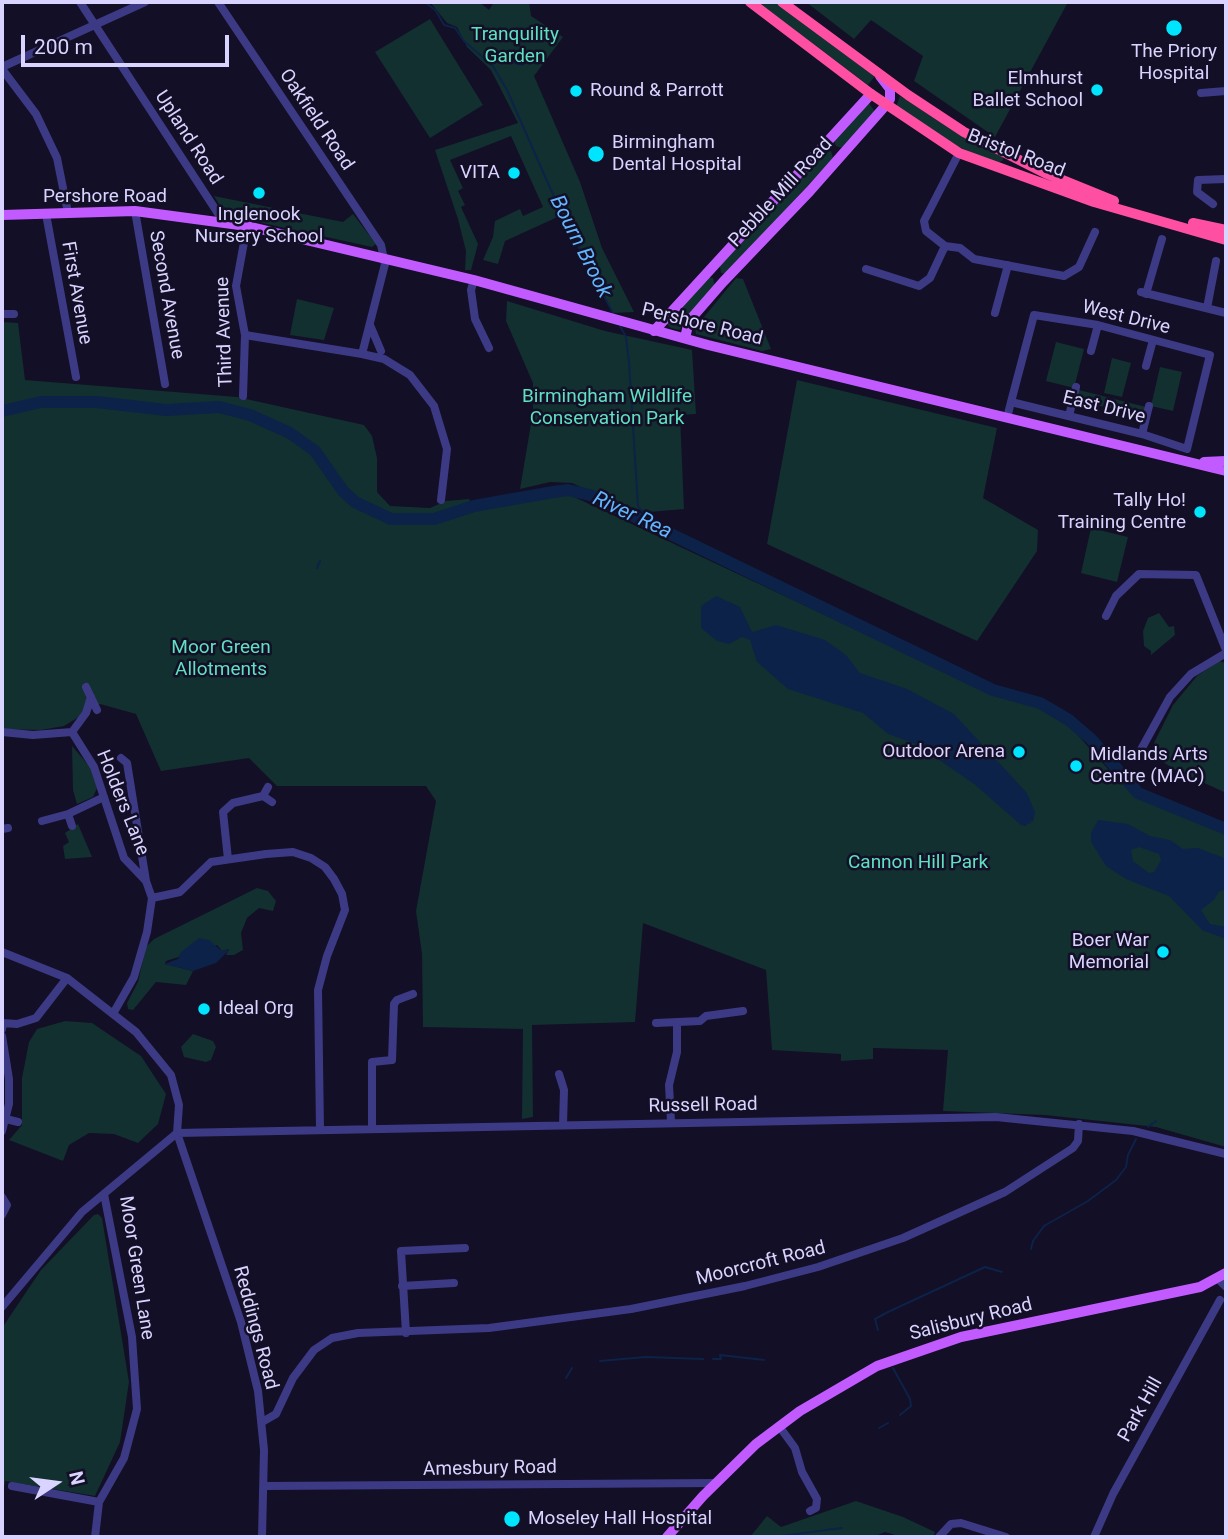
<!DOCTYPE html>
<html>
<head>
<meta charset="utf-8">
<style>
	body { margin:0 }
	#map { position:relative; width:1228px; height:1539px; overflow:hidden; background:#130f26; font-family:Roboto,sans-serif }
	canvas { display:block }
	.frame { position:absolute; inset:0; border:4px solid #d9d4ff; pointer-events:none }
	.north { position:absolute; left:21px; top:1448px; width:70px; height:70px; -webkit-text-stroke:5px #130f26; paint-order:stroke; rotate:77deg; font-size:19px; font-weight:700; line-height:28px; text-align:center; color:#d9d4ff }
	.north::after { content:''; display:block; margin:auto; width:24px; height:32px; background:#d9d4ff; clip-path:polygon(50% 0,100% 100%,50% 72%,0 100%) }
	.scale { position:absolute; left:21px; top:35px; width:208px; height:32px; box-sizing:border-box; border:4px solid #d9d4ff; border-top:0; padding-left:9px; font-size:21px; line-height:24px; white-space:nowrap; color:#d9d4ff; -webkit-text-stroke:5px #130f26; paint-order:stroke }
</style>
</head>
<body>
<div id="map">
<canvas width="1228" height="1539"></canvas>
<div class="frame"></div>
<div class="north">N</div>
<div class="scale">200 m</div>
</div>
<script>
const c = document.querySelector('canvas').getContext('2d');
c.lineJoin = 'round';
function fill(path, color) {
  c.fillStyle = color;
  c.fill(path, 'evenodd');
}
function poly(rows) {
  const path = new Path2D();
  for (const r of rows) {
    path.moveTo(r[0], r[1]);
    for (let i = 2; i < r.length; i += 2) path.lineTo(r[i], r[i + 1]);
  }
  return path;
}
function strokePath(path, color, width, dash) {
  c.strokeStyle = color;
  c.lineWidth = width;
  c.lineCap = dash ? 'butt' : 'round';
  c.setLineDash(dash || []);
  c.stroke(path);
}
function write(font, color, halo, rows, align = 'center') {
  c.font = font + ' Roboto,sans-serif';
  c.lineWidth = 5;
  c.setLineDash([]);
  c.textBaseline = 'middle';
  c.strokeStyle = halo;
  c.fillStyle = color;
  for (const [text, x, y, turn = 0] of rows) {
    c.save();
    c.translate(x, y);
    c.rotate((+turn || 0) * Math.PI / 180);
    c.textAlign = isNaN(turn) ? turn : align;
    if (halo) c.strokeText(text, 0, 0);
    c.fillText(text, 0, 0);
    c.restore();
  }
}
const green = poly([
	[430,2,479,2,489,10,494,2,529,2,531,16,563,37,534,76,580,182,602,248,634,312,613,313,562,215,505,241,498,264,483,260,493,237,495,221,520,209,523,216,543,207,511,136,450,160,463,188,458,191,465,205,461,207,478,244,471,270,465,270,466,251,458,219,435,150,518,123,491,70,467,47,457,27,447,23],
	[758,2,776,2,875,76,868,85],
	[806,2,1068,2,995,137,914,81,923,56,871,20,854,39],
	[430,19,483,105,430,138,375,52],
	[900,96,955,132,1003,157,1003,160,997,164,957,146,896,107],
	[869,103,875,112,842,148,836,146,833,138],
	[824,151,831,151,833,158,726,274,721,273,719,262],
	[214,196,343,222,353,214,376,244,372,247,226,215],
	[707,277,713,278,715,286,679,330,671,328,666,323],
	[736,278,743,279,771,349,762,351,696,334,695,328],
	[297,299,334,308,324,340,290,335],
	[507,301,605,331,692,350,696,414,680,415,684,509,649,512,615,503,572,483,550,482,520,489,533,412,533,383,506,321],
	[2,322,18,323,25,380,237,397,364,425,372,436,377,458,377,492,390,506,430,508,446,501,469,499,476,510,554,493,570,495,993,694,1041,708,1067,723,1117,779,1143,800,1226,833,1226,1147,1156,1127,1045,1115,943,1111,948,1050,873,1048,873,1059,841,1061,841,1054,772,1050,766,970,643,923,635,1022,532,1025,533,1117,522,1119,523,1029,423,1027,422,954,416,911,436,801,426,786,277,786,249,758,161,771,136,714,100,704,64,726,41,730,2,729],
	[1056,342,1084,349,1074,388,1046,381],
	[1112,358,1131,363,1122,397,1104,393],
	[1160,367,1182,372,1173,411,1151,406],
	[797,380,997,428,983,498,1038,530,1037,551,977,641,767,544],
	[1079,390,1146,407,1144,415,1076,401],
	[1091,528,1128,537,1117,582,1081,573],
	[1159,613,1169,627,1174,626,1175,635,1151,655,1151,651,1144,646,1143,631,1148,618],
	[1219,661,1226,663,1226,793,1174,769,1149,753,1173,705,1197,676],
	[72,746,90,767,97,788,93,797,77,804,73,790],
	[78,824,92,857,65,859,63,846,69,842,65,833],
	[257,888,268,891,276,901,273,911,259,908,247,918,241,933,243,950,234,955,226,955,229,949,222,951,217,945,166,961,165,964,193,971,186,985,156,982,133,1010,128,1009,127,1003,138,982,146,947,154,939],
	[65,1021,92,1023,141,1056,166,1094,158,1124,138,1143,114,1134,89,1133,69,1145,63,1161,9,1140,22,1125,22,1078,29,1042,37,1029],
	[193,1034,213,1041,216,1047,211,1060,206,1062,184,1057,181,1047],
	[98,1214,102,1218,129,1382,120,1442,95,1496,5,1481,2,1503,2,1328,41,1270,94,1215],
	[856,1501,903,1517,935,1532,933,1537,902,1537,885,1532,873,1537,750,1537,767,1516,781,1527]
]);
const water = poly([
	[716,596,740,607,752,632,776,625,825,640,846,655,860,673,907,689,954,714,1027,793,1035,812,1033,822,1030,821,1031,824,1028,823,1026,826,1021,825,974,784,916,744,888,734,863,713,788,689,757,662,750,640,742,637,729,644,717,641,701,628,701,606],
	[1098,820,1128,824,1150,836,1170,840,1183,849,1198,848,1224,858,1226,889,1219,892,1214,900,1201,910,1210,924,1226,927,1226,939,1202,930,1169,896,1126,879,1106,866,1091,842,1091,833],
	[1139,847,1159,854,1161,860,1154,872,1149,873,1133,861,1131,850],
	[199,938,209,940,222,951,230,949,216,963,193,971,164,964,178,959,181,952]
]);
const stream = poly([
	[425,2,436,11,444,25,455,28,464,41,493,66,507,90,562,215,614,315],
	[512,62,522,65,531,58],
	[491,64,504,54,509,59],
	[620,326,626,337,629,362,638,506,654,527],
	[317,568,320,561],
	[1148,1127,1156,1121],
	[1031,1249,1033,1241,1044,1226,1088,1201,1116,1180,1126,1167,1128,1155,1136,1139],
	[878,1330,875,1319,888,1312,985,1267,1002,1272],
	[713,1359,721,1359,720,1355,764,1360],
	[600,1361,645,1357,703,1359],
	[893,1368,910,1399,911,1406,900,1415],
	[566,1378,572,1368],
	[879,1428,888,1423],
	[773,1537,842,1528]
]);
const river = poly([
	[2,411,41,402,97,402,166,410,219,407,250,415,290,433,315,451,343,491,355,502,391,519,434,519,474,506,553,492,568,490,590,495,993,690,1040,703,1069,720,1091,739,1138,793,1226,829]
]);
const minor = poly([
	[80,2,223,221],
	[218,2,381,245,385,264,362,354,384,359,410,375,434,406,447,449,441,500],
	[2,67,145,2],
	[2,69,36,114,57,158,68,213],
	[1201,93,1226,91],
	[959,153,924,221,926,231,945,246,960,248,974,259,1064,276,1079,267,1095,232],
	[1213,204,1197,192,1198,180,1226,179],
	[135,211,165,384],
	[46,214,76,377],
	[866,269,919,286,930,278,945,246],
	[474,280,471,290,475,319,489,348],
	[1141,292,1226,313],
	[1146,294,1162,239],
	[1207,308,1216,261],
	[995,313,1008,265],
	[2,314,14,314],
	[370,325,381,351],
	[245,335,362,354],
	[1091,351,1098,325],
	[1146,366,1153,340],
	[243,396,245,335,236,286,247,226],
	[1069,416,1076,387],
	[1007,418,1011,402,1034,315,1098,325,1210,355,1187,449,1142,434,1011,402],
	[1142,434,1149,406],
	[1106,616,1116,596,1139,574,1196,575,1226,650],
	[86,687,97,710],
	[91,697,86,713,72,732,94,767,124,858,146,881,152,898,147,932,134,977,114,1012],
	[2,732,33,735,72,732],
	[1138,755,1170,697,1191,674,1226,653],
	[121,758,127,763,146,881],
	[268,787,263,796,272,802],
	[68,814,72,826],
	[42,821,68,814,104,797],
	[2,829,8,828],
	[228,859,223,812,233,803,263,796],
	[152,898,180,892,211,862,266,854,293,852,311,858,325,867,334,879,342,894,345,910,327,956,318,990,320,1129],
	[2,952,67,978,136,1032,171,1075,179,1105,177,1133,241,1322,258,1391,264,1450,262,1537],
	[656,1023,700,1021,706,1016,743,1011],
	[2,1029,3,1023,17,1024,36,1018,67,978],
	[2,1036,9,1079,9,1104,2,1131],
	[559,1074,564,1090,563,1125],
	[6,1119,18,1122],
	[671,1122,669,1085,677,1052,677,1023],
	[372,1129,372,1062,392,1060,394,1004,397,1000,413,994],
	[177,1133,996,1117,1133,1131,1226,1154],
	[2,1197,7,1205,2,1215],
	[1218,1279,1226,1287],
	[402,1286,454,1283],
	[2,1307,82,1212,177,1133],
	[406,1333,401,1251,465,1248],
	[262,1422,276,1414,293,1378,314,1350,332,1338,358,1333,489,1328,631,1309,745,1286,818,1267,903,1238,1005,1192,1073,1148,1078,1141,1079,1124],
	[779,1426,795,1448,802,1472,817,1499,816,1508,810,1511],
	[12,1486,99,1502],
	[265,1486,716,1483],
	[95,1537,99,1502,124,1458,137,1409,132,1337,104,1194],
	[939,1537,951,1524,961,1523,1006,1537],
	[1094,1537,1113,1494,1220,1300]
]);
const major = poly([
	[2,215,135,211,247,226,474,280,708,345,1226,471],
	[654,331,871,94],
	[685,338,689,321,723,282,810,191,886,105,890,99,890,89,880,76],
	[1204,462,1226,461],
	[667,1537,703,1496,756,1444,800,1411,877,1366,961,1337,1200,1287,1226,1273]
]);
const highway = poly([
	[750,2,871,94,959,153,1094,202,1226,240],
	[782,2,908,95,964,132,1045,173,1114,201],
	[1193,223,1226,230]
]);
const markers = [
	[1174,28,9,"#00e5ff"],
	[1097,90,7,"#00e5ff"],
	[576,91,7,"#00e5ff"],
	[596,154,9,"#00e5ff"],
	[514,173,7,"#00e5ff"],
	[259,193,7,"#00e5ff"],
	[1200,512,7,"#00e5ff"],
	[1019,752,7,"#00e5ff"],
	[1076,766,7,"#00e5ff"],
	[1163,952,7,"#00e5ff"],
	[204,1009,7,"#00e5ff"],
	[512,1519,9,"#00e5ff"]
];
const parkNames = [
	["Tranquility",515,35],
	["Garden",515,57],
	["Birmingham Wildlife",607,397],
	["Conservation Park",607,419],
	["Moor Green",221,648],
	["Allotments",221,670],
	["Cannon Hill Park",918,863]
];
const poiNames = [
	["The Priory",1174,52,"center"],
	["Hospital",1174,74,"center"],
	["Elmhurst",1083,79],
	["Ballet School",1083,101],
	["Round & Parrott",590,91,"left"],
	["Birmingham",612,143,"left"],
	["Dental Hospital",612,165,"left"],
	["VITA",500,173],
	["Inglenook",259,215,"center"],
	["Nursery School",259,237,"center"],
	["Tally Ho!",1186,501],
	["Training Centre",1186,523],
	["Outdoor Arena",1005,752],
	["Midlands Arts",1090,755,"left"],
	["Centre (MAC)",1090,777,"left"],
	["Boer War",1149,941],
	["Memorial",1149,963],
	["Ideal Org",218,1009,"left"],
	["Moseley Hall Hospital",528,1519,"left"]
];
const streetNames = [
	["Oakfield Road",316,120,56],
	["Upland Road",188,138,57],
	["Bristol Road",1016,154,21],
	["Pebble Mill Road",781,193,-47],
	["Pershore Road",105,197],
	["First Avenue",76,293,80],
	["Second Avenue",166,295,80],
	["West Drive",1126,318,14],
	["Pershore Road",702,325,14],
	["Third Avenue",225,332,-92],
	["East Drive",1104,408,14],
	["Holders Lane",122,803,68],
	["Russell Road",703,1106,-1],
	["Moorcroft Road",761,1264,-14],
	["Moor Green Lane",136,1268,81],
	["Salisbury Road",971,1320,-14],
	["Reddings Road",255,1328,75],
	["Park Hill",1141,1410,-61],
	["Amesbury Road",490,1469,-1]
];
const waterNames = [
	["Bourn Brook",580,247,63],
	["River Rea",632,516,25]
];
fill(green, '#12302f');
fill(water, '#0c2248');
strokePath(stream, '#0c2248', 2);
strokePath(river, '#0c2248', 12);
strokePath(minor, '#3d3a85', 8);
strokePath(major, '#c25bff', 10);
strokePath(highway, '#ff4fa3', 10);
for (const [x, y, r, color] of markers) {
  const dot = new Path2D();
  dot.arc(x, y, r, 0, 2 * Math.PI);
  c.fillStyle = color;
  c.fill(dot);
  strokePath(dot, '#130f26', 2.5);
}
write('19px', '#5fe0c0', '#130f26', parkNames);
write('19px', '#d9d4ff', '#130f26', poiNames, 'right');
write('19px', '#d9d4ff', '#130f26', streetNames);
write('italic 21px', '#62b6ff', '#130f26', waterNames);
</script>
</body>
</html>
